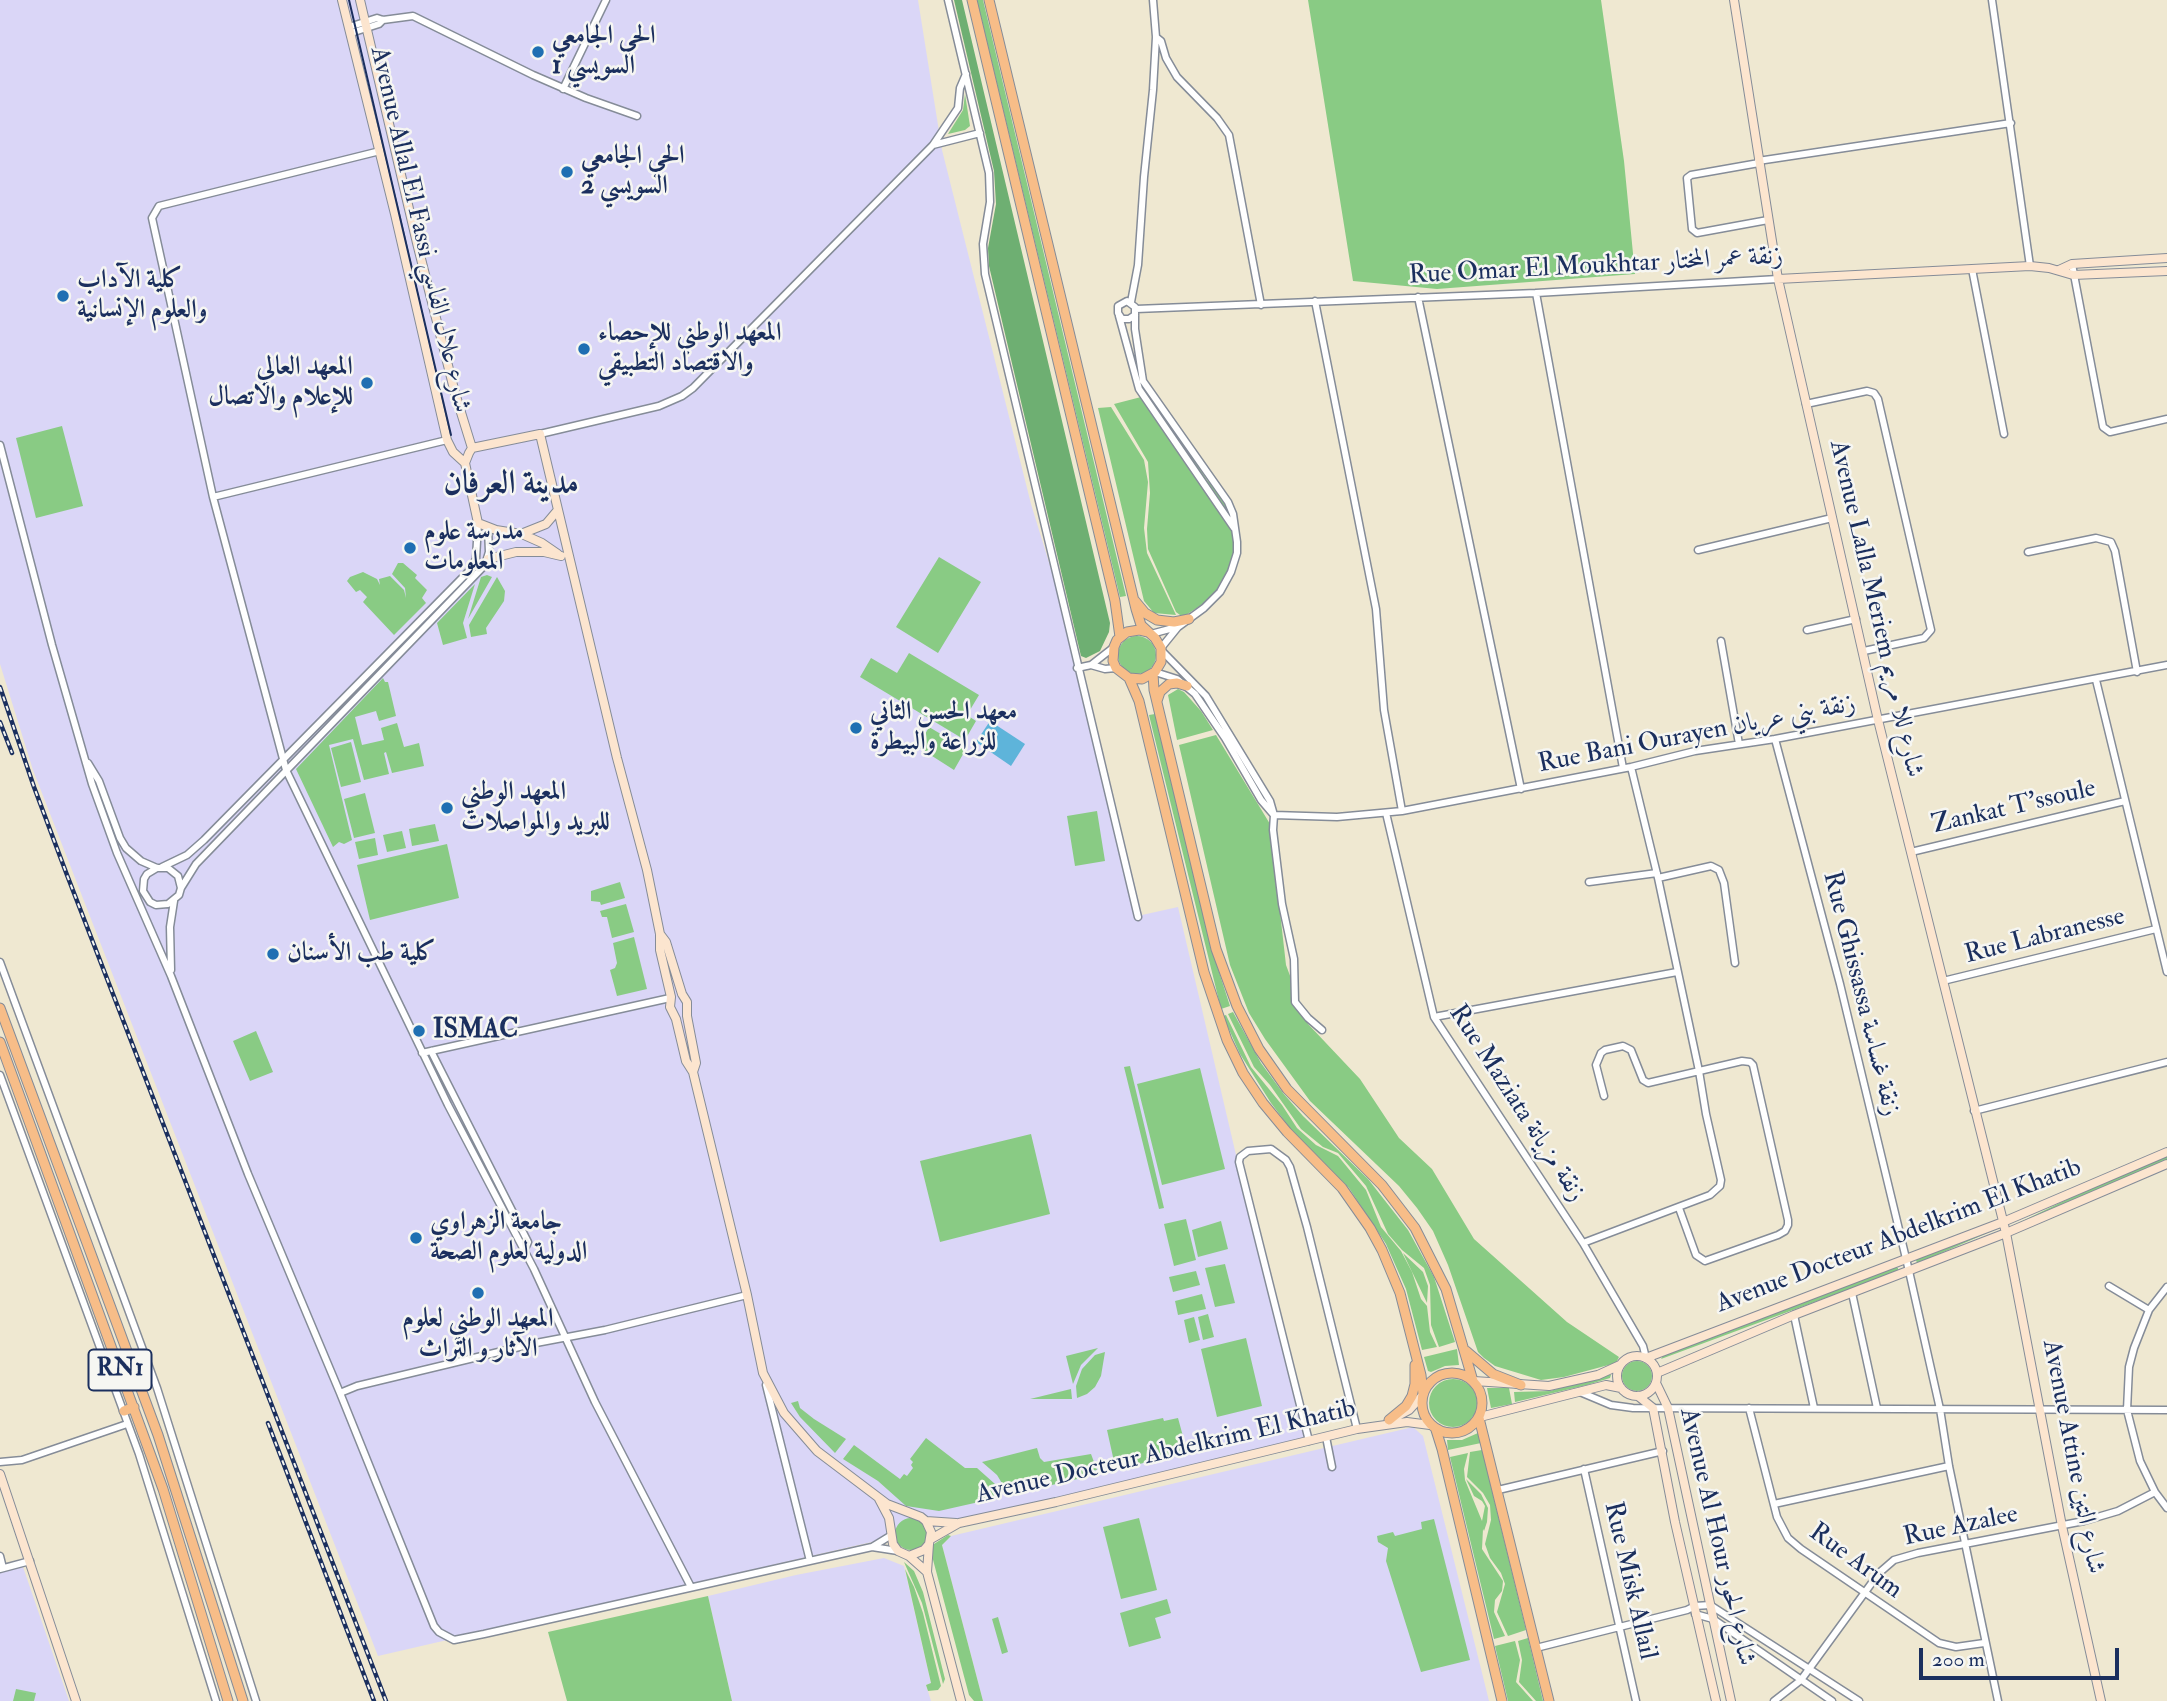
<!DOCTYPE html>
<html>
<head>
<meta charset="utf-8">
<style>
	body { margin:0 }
	#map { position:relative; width:2167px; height:1701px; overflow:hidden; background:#efe8d1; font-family:"IM FELL Double Pica",serif }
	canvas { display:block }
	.scale { position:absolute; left:1919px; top:1648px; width:200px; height:32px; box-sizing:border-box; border:4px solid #1b2f5e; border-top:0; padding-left:9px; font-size:21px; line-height:24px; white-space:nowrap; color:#1b2f5e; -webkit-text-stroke:5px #f6f6f2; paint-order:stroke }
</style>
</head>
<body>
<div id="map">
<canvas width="2167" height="1701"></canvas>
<div class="scale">200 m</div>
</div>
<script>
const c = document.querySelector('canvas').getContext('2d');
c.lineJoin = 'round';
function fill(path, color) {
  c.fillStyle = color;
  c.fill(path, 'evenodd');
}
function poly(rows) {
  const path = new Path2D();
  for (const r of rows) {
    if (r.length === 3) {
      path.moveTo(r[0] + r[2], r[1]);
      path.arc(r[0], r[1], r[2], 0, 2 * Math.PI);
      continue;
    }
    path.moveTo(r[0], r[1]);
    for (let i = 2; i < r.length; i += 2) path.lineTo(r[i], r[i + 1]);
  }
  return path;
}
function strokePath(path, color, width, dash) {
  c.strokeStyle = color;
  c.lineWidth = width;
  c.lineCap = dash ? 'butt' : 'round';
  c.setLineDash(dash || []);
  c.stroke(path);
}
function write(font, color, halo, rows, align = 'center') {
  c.font = font + ' "IM FELL Double Pica",Amiri,serif';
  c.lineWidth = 5;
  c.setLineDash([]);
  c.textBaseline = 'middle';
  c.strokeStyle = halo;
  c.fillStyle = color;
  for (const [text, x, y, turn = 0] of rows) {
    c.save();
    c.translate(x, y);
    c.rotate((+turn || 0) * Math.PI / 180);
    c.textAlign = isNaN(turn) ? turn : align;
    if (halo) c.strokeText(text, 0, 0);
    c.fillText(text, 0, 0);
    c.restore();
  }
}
const built = poly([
	[0,0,918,0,942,150,1031,504,1083,673,1142,915,1178,907,1269,1296,1309,1441,378,1656,33,770,0,664],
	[1413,1427,1423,1436,1489,1701,983,1701,942,1545,951,1536],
	[884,1558,904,1566,931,1683,926,1685,931,1701,732,1701,708,1596,796,1575],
	[23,1567,69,1701,0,1701,0,1573]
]);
const green = poly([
	[977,0,983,0,1126,596,1120,597],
	[1308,0,1601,0,1624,161,1635,274,1437,289,1353,281],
	[965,94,970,126,965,130,948,134,963,110],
	[1145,396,1175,431,1207,480,1221,494,1230,513,1235,531,1234,561,1220,589,1206,602,1186,615,1180,615,1176,612,1148,549,1147,529,1150,493,1148,462,1114,404],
	[1111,407,1144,460,1148,482,1144,528,1147,553,1176,615,1154,613,1144,601,1098,408],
	[62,426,83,506,36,518,16,438],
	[939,557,981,582,938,653,896,627],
	[398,563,403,563,417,575,415,578,427,590,422,598,426,603,394,635,363,602,367,597,360,590,356,592,347,581,350,577,363,572,377,579,380,585,379,579,390,576,404,590,406,598,405,588,392,574],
	[487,575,492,577,468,619,481,577],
	[497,577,505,591,504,601,486,628,487,634,471,637,469,625],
	[475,584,463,623,467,638,443,645,437,623],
	[1137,655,19],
	[909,653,979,695,967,715,976,721,965,740,860,677,871,658,897,673],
	[383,678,385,682,388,682,396,716,379,721,376,711,355,717,362,745,384,740,381,728,397,723,404,747,419,743,424,766,392,773,386,752,384,753,389,774,364,780,353,739,329,745,352,840,344,844,339,842,333,847,296,769],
	[1178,689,1184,692,1201,711,1213,730,1177,740,1168,695],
	[1155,714,1210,944,1230,1006,1221,1009,1149,715],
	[929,727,966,749,954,770,918,747],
	[1216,735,1270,824,1286,965,1308,1024,1360,1079,1399,1138,1432,1169,1474,1239,1567,1322,1619,1357,1616,1363,1564,1377,1541,1380,1495,1366,1484,1358,1478,1352,1448,1265,1433,1231,1417,1208,1399,1186,1310,1101,1265,1039,1249,1013,1230,965,1179,745],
	[351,742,361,782,341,787,331,748],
	[365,793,375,833,354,838,344,799],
	[1097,811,1105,861,1075,866,1067,816],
	[435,824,439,841,412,846,409,829],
	[402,831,406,848,387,852,383,835],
	[375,838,378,855,359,859,355,842],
	[447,844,459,898,370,920,357,865],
	[620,882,625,898,601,905,600,902,591,901,591,891],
	[626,904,634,932,612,938,607,917,602,917,600,911],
	[634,937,647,989,617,996,610,970,615,968,617,963,613,943],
	[1233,1012,1261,1063,1283,1093,1303,1116,1368,1179,1408,1230,1434,1277,1455,1342,1439,1347,1431,1325,1430,1285,1424,1268,1402,1250,1388,1234,1366,1186,1338,1153,1323,1147,1301,1129,1270,1085,1254,1067,1228,1014],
	[1226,1015,1251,1067,1282,1105,1297,1128,1316,1145,1338,1156,1366,1190,1381,1227,1401,1251,1412,1272,1421,1299,1427,1306,1430,1332,1437,1347,1422,1350,1406,1289,1386,1244,1349,1188,1289,1127,1271,1103,1240,1054,1223,1016],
	[256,1031,273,1072,250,1081,233,1041],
	[1130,1066,1164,1208,1159,1209,1124,1067],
	[1200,1068,1225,1169,1162,1185,1137,1084],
	[1031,1134,1050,1214,940,1242,920,1161],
	[2167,1156,2167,1161,2012,1226,2066,1200],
	[1186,1219,1196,1260,1174,1266,1164,1224],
	[1221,1221,1228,1249,1198,1257,1192,1230],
	[1999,1228,1918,1263,1916,1261,1917,1258],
	[1403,1253,1423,1272,1428,1286,1427,1303],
	[1225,1264,1235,1303,1215,1307,1205,1268],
	[1896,1267,1898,1268,1898,1271,1661,1359,1663,1356],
	[1196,1271,1200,1285,1173,1292,1169,1277],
	[1202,1294,1206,1309,1178,1315,1175,1301],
	[1208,1314,1214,1337,1203,1340,1198,1317],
	[1194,1317,1200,1340,1189,1343,1184,1320],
	[1246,1338,1262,1406,1217,1417,1201,1349],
	[1098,1348,1081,1365,1073,1384,1066,1356],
	[1457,1349,1459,1365,1445,1366,1431,1372,1428,1371,1424,1357],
	[1105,1352,1101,1376,1095,1387,1087,1394,1077,1398,1076,1386,1082,1369,1095,1355],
	[1637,1376,15],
	[1608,1374,1611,1375,1610,1378,1587,1385,1515,1402,1514,1392,1550,1391],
	[1453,1403,24],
	[1487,1388,1509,1388,1512,1404,1491,1408],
	[1071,1389,1072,1399,1030,1399],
	[798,1401,800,1408,814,1419,846,1439,835,1453,800,1417,791,1403],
	[1163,1418,1164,1421,1178,1418,1187,1451,1125,1468,1121,1464,1115,1466,1107,1430],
	[1478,1433,1481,1443,1448,1450,1447,1440,1462,1440],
	[926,1438,965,1468,977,1468,995,1484,1001,1497,939,1511,906,1506,878,1481,843,1459,854,1445,900,1479,904,1474,907,1476,913,1468,911,1465,913,1462,910,1459],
	[1037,1448,1040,1458,1044,1462,1091,1454,1097,1470,1091,1471,1086,1477,1009,1495,997,1475,982,1462],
	[1482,1450,1526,1630,1508,1636,1497,1612,1505,1584,1501,1573,1490,1558,1485,1544,1491,1520,1490,1505,1483,1493,1467,1477,1470,1452],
	[1468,1453,1464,1469,1465,1480,1482,1521,1485,1506,1482,1501,1474,1496,1466,1479,1481,1494,1488,1508,1487,1522,1484,1531,1483,1529,1482,1549,1503,1581,1502,1591,1495,1600,1494,1612,1505,1636,1494,1639,1450,1457],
	[1139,1518,1157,1590,1121,1599,1103,1527],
	[911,1534,16],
	[1434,1519,1470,1660,1421,1672,1386,1561,1388,1548,1378,1542,1377,1536,1393,1532,1395,1536,1422,1529,1421,1522],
	[948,1535,951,1536,942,1545,983,1701,974,1701,969,1695,932,1556,931,1549,934,1544],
	[904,1562,914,1571,923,1592,945,1679,943,1684,922,1603],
	[905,1569,914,1587,923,1613,941,1686,938,1690,928,1691,926,1685,931,1683],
	[708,1596,732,1701,567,1701,548,1632],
	[1167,1599,1171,1613,1155,1618,1161,1638,1129,1647,1120,1613],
	[998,1617,1008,1652,1002,1654,992,1619],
	[1528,1638,1543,1701,1536,1701,1519,1682,1522,1660,1518,1641],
	[1515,1641,1520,1660,1516,1682,1533,1701,1508,1701,1495,1646],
	[16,1689,36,1693,34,1701,13,1701]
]);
const forest = poly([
	[954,0,962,0,1110,623,1109,632,1100,651,1086,658,1081,656,989,266,988,248,996,204,994,171]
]);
const water = poly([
	[990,721,1025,744,1011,766,976,742]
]);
const street = poly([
	[948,0,989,173,990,202,983,244,985,274,1138,917],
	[1992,0,2030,266],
	[349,27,377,18,383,20,413,16,533,75,586,98,637,116],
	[351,33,379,24,383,20],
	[1156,37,1161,41,1166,58,1177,77,1217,118,1229,135,1261,305],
	[563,89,606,0],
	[933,145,980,133],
	[380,151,159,206,152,218,165,277,213,497,286,770,448,1105,534,1269,595,1402,691,1587],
	[1758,161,2011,123],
	[1759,163,1691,175,1687,178,1692,229,1697,233,1768,220],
	[2072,264,2103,427,2110,432,2167,419],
	[1972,269,2004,434],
	[1536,293,1623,768],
	[1418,297,1521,789],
	[1315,301,1376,609,1384,710,1402,811],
	[1131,302,1138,265,1144,177,1153,90,1156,37,1153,0],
	[1136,309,1536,293,1778,279],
	[1135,315,1129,319,1122,319,1118,313,1118,306,1127,301,1135,307,1135,329,1143,381,1228,502,1233,514,1237,542,1237,553,1231,572,1220,592,1204,608,1178,627,1161,648],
	[1119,316,1139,389,1234,528],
	[1806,404,1867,391,1874,393,1878,399,1931,630,1924,638,1864,651],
	[540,434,659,406,682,396,693,388,933,145,958,108,960,88,966,74],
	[0,445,52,645,92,784,117,853,171,976,248,1174,340,1393,434,1626,439,1632,454,1640,484,1634,872,1547,890,1536],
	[213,497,447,440],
	[1698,550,1832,518],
	[2028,552,2096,538,2111,542,2115,551,2137,672],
	[1807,630,1856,619],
	[1151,634,1177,627],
	[1721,641,1739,744],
	[1162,651,1206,696,1270,801,1274,815,1273,830,1282,904,1294,959,1295,1002,1308,1018,1322,1030],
	[1091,665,1105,669,1116,668],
	[1077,668,1091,665,1114,647],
	[1155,672,1177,679,1195,694,1225,738,1261,800,1273,814],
	[2096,680,2167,972],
	[1775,739,1840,984,1909,1271,1940,1409,1949,1466,1998,1701],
	[88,763,99,781,120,838,126,848,141,861,157,868,168,868,178,876,181,888,179,895,168,904,156,905,150,902,143,891,144,879,147,874,157,868],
	[1386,813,1434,1017,1583,1243,1643,1346,1646,1358],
	[1274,815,1337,817,1402,811,1631,767,1695,751,1775,739,2167,665],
	[1911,852,2125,801],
	[162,867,187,855,204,840,468,572,476,559,478,523],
	[1658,878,1711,866,1719,870,1724,883,1735,963],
	[1589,882,1657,873],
	[181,888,196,864,485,565,489,552,488,528],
	[0,962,157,1388,256,1701],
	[171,970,170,927,174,901],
	[1943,981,2156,929],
	[1434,1017,1677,972],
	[431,1051,528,1242,524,1251],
	[422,1053,670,998],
	[0,1075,139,1454,216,1701],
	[1604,1096,1596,1065,1601,1053,1605,1050,1623,1046,1631,1050,1643,1080,1648,1083,1742,1061,1750,1062,1753,1065,1788,1220,1788,1225,1785,1231,1778,1235,1705,1261,1696,1255,1679,1208],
	[1974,1111,2167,1062],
	[1583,1243,1710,1195,1720,1186,1721,1180,1706,1114,1699,1071,1658,878,1631,767],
	[2109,1286,2149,1310],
	[2167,1287,2149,1310,2134,1348,2129,1367,2127,1410,2140,1461,2155,1492,2167,1508],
	[1852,1293,1877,1408],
	[1794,1315,1814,1408],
	[766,1385,810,1561],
	[1580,1392,1611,1405,1633,1408,2167,1410],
	[340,1393,357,1386,536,1343,605,1330,747,1295],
	[1749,1408,1777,1517,1788,1538,1801,1549,1939,1643,1956,1647,1984,1643],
	[1326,1437,1332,1467],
	[1309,1441,1239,1162,1240,1157,1248,1151,1271,1149,1286,1160,1290,1167,1307,1227,1357,1429],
	[0,1462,22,1460,127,1424],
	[1584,1469,1636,1701],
	[1498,1490,1663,1451],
	[1774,1504,1949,1466],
	[872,1547,898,1551],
	[0,1556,3,1568],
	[0,1569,30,1561],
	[1695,1614,1713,1619,1832,1701],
	[1536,1648,1687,1610,1695,1606,1710,1605,1859,1701],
	[1774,1701,1801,1680,1879,1573,1894,1560,1918,1553,2084,1521,2118,1511,2155,1492]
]);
const secondary = poly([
	[342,0,395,214,447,440,453,452,465,463],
	[360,0,417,243,455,393,472,448],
	[1734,0,1778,279,1878,720,2006,1233,2062,1526,2101,1701],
	[2059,270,2072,264,2167,258],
	[1778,279,2030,266,2049,268,2073,275,2167,271],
	[557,511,546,524,521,534,496,530,478,523,465,463,469,453,472,448,540,434,617,758,647,870,660,934,660,950,671,997,670,1007,676,1019,686,1061,693,1072,747,1295,763,1373,784,1413,817,1451,887,1504,921,1517,926,1521,931,1532,929,1544,924,1550,909,1556],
	[524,535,542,543,558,554],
	[488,559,516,552,544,552,561,556],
	[660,934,666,942,682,994,687,1002,687,1016,696,1063,693,1072],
	[1637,1376,20],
	[1646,1358,2003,1222,2167,1152],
	[1657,1373,1794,1315,2006,1233,2167,1164],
	[1474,1381,1549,1386,1598,1375,1620,1365],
	[1656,1383,1668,1408,1731,1701],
	[1638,1396,1653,1408,1675,1522,1716,1701],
	[1480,1417,1606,1385,1621,1388],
	[1394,1418,1409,1410,1422,1396],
	[0,1474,76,1701],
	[879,1499,889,1518,893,1544,898,1551,909,1556,927,1572],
	[926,1521,956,1523],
	[931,1539,959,1523,1056,1502,1357,1429,1407,1422,1430,1425],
	[929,1544,927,1572,961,1701]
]);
const primary = poly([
	[972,0,1115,601,1120,637],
	[989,0,1136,609,1141,625,1155,638,1161,648,1161,662,1155,672,1142,679,1129,678,1116,668,1113,661,1114,647,1117,640,1127,632,1139,630,1147,632],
	[1135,601,1145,613,1157,620,1174,622,1189,619],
	[1153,673,1154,690,1216,949,1237,1006,1259,1049,1287,1089,1382,1185,1415,1228,1446,1289,1473,1381],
	[1129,678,1139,701,1204,972,1227,1040,1243,1073,1263,1103,1287,1132,1342,1188,1370,1228,1382,1250,1400,1293,1421,1375,1423,1394],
	[1157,701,1160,692,1169,684,1177,683,1187,686],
	[0,1008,158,1435,243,1701],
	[0,1042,163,1489,228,1701],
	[1466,1351,1493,1374,1521,1385],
	[1452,1403,30],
	[124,1411,134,1407],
	[1479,1418,1549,1701],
	[1389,1420,1406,1406,1412,1396,1415,1384,1415,1365],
	[1436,1430,1442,1449,1502,1701]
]);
const tram = poly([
	[349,0,451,435]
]);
const rail = poly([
	[0,687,34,787,67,875,386,1701],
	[0,722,12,753],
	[268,1423,374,1701]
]);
const markers = [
	[538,52,7,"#1f6fb2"],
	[567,172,7,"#1f6fb2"],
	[63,296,7,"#1f6fb2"],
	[584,349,7,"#1f6fb2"],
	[367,383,7,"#1f6fb2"],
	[410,548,7,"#1f6fb2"],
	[856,728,7,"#1f6fb2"],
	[447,808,7,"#1f6fb2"],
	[273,954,7,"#1f6fb2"],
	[419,1031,7,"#1f6fb2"],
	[416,1238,7,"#1f6fb2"],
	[478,1293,7,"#1f6fb2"]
];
const shields = [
	[120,1370,63]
];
const shieldNames = [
	["RN1",120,1370]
];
const poiNames = [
	["الحي الجامعي",552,37],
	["السويسي 1",552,67],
	["الحي الجامعي",581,157],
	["السويسي 2",581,187],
	["كلية الآداب",77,281],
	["والعلوم الإنسانية",77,311],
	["المعهد الوطني للإحصاء",598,334],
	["والاقتصاد التطبيقي",598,364],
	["المعهد العالي",353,368,"right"],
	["للإعلام والاتصال",353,398,"right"],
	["مدرسة علوم",424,533],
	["المعلومات",424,563],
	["معهد الحسن الثاني",870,713],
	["للزراعة والبيطرة",870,743],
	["المعهد الوطني",461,793],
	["للبريد والمواصلات",461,823],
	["كلية طب الأسنان",287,954],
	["ISMAC",433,1031],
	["جامعة الزهراوي",430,1223],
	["الدولية لعلوم الصحة",430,1253],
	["المعهد الوطني لعلوم",478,1320,"center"],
	["الآثار و التراث",478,1350,"center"]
];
const streetNames = [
	["Avenue Allal El Fassi شارع علال الفاسي",419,230,77],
	["Rue Omar El Moukhtar زنقة عمر المختار",1596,267,-3],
	["Avenue Lalla Meriem شارع للا مريم",1875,609,77],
	["Rue Bani Ourayen زنقة بني عريان",1697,735,-11],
	["Zankat T'ssoule",2014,808,-13],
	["Rue Labranesse",2045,937,-14],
	["Rue Ghissassa زنقة غساسة",1860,994,76],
	["Rue Maziata زنقة مزياتة",1516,1104,57],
	["Avenue Docteur Abdelkrim El Khatib",1899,1237,-21],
	["Avenue Docteur Abdelkrim El Khatib",1166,1453,-13],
	["Avenue Attine شارع التين",2072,1457,79],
	["Rue Azalee",1961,1527,-12],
	["Avenue Al Hour شارع الحور",1716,1537,77],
	["Rue Arum",1855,1562,36],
	["Rue Misk Allail",1629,1581,77]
];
const districtNames = [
	["مدينة العرفان",511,486]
];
fill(built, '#dad6f7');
fill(green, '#89cb84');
fill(forest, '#6eaf72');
fill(water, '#5eb4da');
strokePath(street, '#858c98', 9);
strokePath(secondary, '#858c98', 10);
strokePath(primary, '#858c98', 11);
strokePath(street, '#fff', 6);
strokePath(secondary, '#fce5cf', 8);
strokePath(primary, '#f7bd88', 9);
strokePath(tram, '#1b2f5e', 2);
strokePath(rail, '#1b2f5e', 4.5);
strokePath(rail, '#f6f6f2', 2, [5]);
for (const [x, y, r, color] of markers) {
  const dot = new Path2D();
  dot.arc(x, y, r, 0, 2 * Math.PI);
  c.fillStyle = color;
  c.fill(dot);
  strokePath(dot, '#f6f6f2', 2.5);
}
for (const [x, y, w] of shields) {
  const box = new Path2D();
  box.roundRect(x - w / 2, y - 20.5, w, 41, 5);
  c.fillStyle = '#f6f6f2';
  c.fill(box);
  strokePath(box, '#1b2f5e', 2);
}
write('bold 24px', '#1b2f5e', null, shieldNames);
write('bold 26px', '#1b2f5e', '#f6f6f2', poiNames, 'left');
write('26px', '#1b2f5e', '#f6f6f2', streetNames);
write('bold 33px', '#1b2f5e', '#f6f6f2', districtNames);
</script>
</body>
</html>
